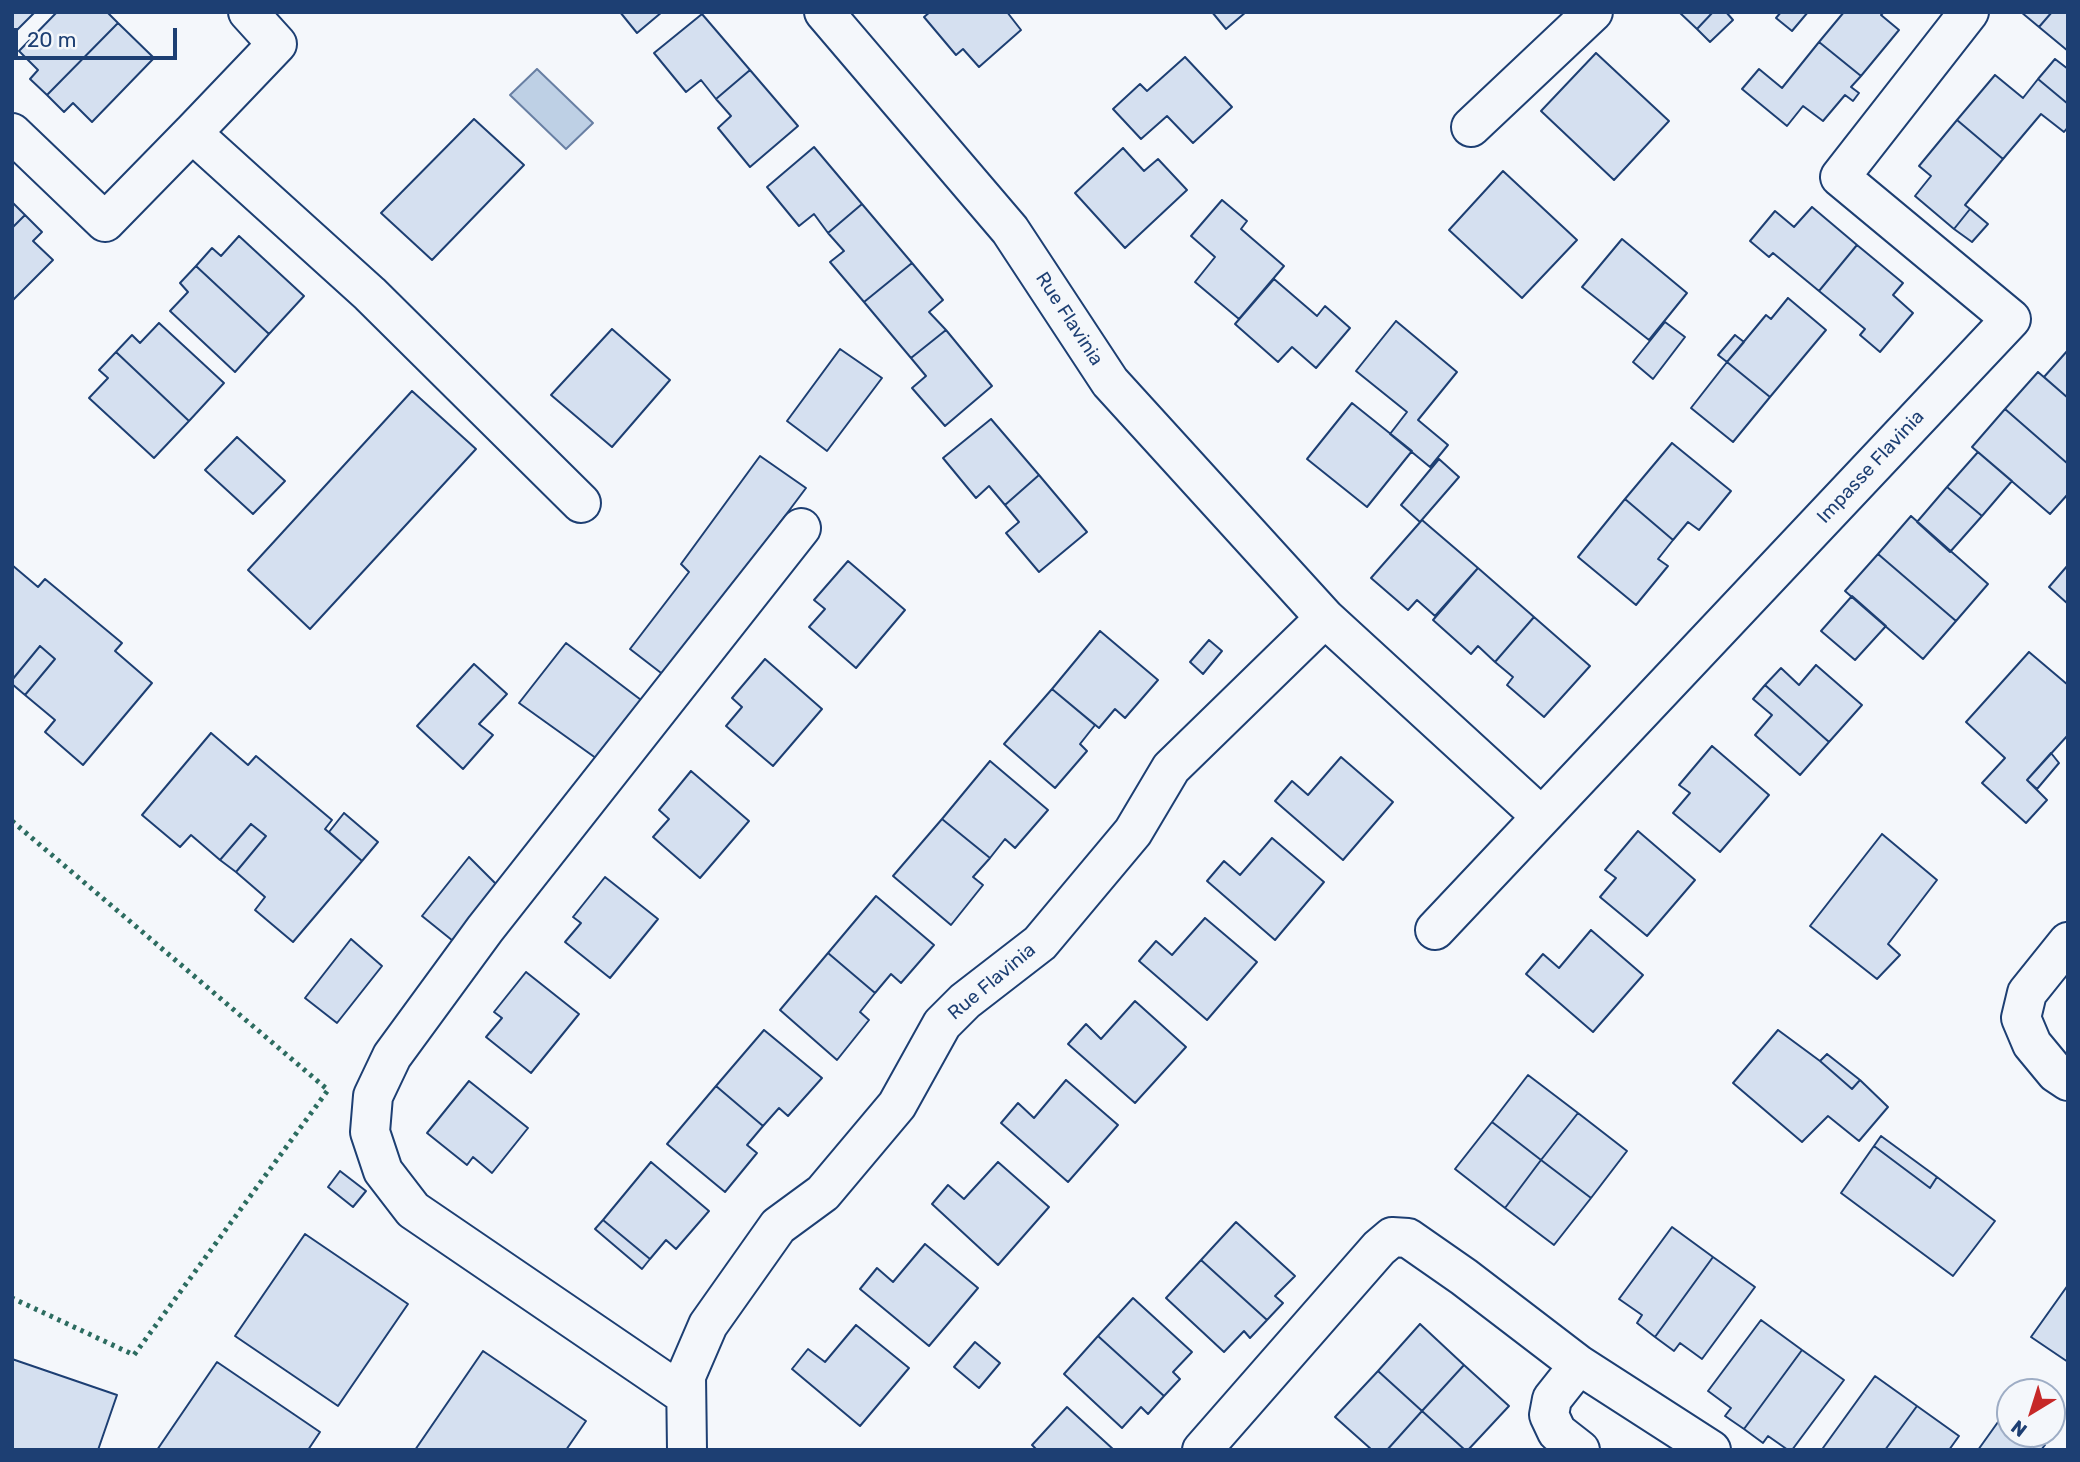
<!DOCTYPE html>
<html>
<head>
<meta charset="utf-8">
<style>
	body { margin:0 }
	#map { position:relative; width:2080px; height:1462px; overflow:hidden; background:#f4f7fb; font-family:Rubik,sans-serif }
	canvas { display:block }
	.frame { position:absolute; inset:0; border:14px solid #1d3f73; pointer-events:none }
	.north { position:absolute; left:1996px; top:1378px; width:70px; height:70px; box-sizing:border-box; background:#f4f7fb; border:2px solid #9eadc5; border-radius:50%; rotate:218deg; font-size:19px; font-weight:700; line-height:28px; text-align:center; color:#1d3f73 }
	.north::after { content:''; display:block; margin:auto; width:24px; height:32px; background:#c62828; clip-path:polygon(50% 0,100% 100%,50% 72%,0 100%) }
	.scale { position:absolute; left:14px; top:28px; width:163px; height:32px; box-sizing:border-box; border:4px solid #1d3f73; border-top:0; padding-left:9px; font-size:21px; line-height:24px; white-space:nowrap; color:#1d3f73; -webkit-text-stroke:5px #f4f7fb; paint-order:stroke }
</style>
</head>
<body>
<div id="map">
<canvas width="2080" height="1462"></canvas>
<div class="frame"></div>
<div class="north">N</div>
<div class="scale">20 m</div>
</div>
<script>
const c = document.querySelector('canvas').getContext('2d');
c.lineJoin = 'round';
function fill(path, color) {
  c.fillStyle = color;
  c.fill(path, 'evenodd');
}
function poly(rows) {
  const path = new Path2D();
  for (const r of rows) {
    path.moveTo(r[0], r[1]);
    for (let i = 2; i < r.length; i += 2) path.lineTo(r[i], r[i + 1]);
  }
  return path;
}
function strokePath(path, color, width, dash) {
  c.strokeStyle = color;
  c.lineWidth = width;
  c.lineCap = dash ? 'butt' : 'round';
  c.setLineDash(dash || []);
  c.stroke(path);
}
function write(font, color, halo, rows, align = 'center') {
  c.font = font + ' Rubik,sans-serif';
  c.lineWidth = 5;
  c.setLineDash([]);
  c.textBaseline = 'middle';
  c.strokeStyle = halo;
  c.fillStyle = color;
  for (const [text, x, y, turn = 0] of rows) {
    c.save();
    c.translate(x, y);
    c.rotate((+turn || 0) * Math.PI / 180);
    c.textAlign = isNaN(turn) ? turn : align;
    if (halo) c.strokeText(text, 0, 0);
    c.fillText(text, 0, 0);
    c.restore();
  }
}
const water = poly([
	[537,69,593,123,566,149,510,95,537,69]
]);
const building = poly([
	[12,12,35,12,12,35,12,12],
	[57,12,107,12,118,23,47,95,30,79,38,70,19,51,57,12],
	[620,12,662,12,637,33,620,12],
	[930,12,1007,12,1021,30,979,67,963,49,956,55,924,17,930,12],
	[1212,12,1246,12,1226,29,1212,12],
	[1679,12,1713,12,1697,29,1679,12],
	[1713,12,1726,12,1733,20,1710,42,1697,29,1713,12],
	[1781,12,1808,12,1792,31,1776,18,1781,12],
	[1844,12,1884,12,1881,15,1899,30,1861,76,1819,42,1844,12],
	[2021,12,2052,12,2039,27,2021,12],
	[2052,12,2068,12,2068,51,2039,27,2052,12],
	[702,14,750,70,716,99,701,80,686,92,654,53,702,14],
	[118,23,154,58,92,122,73,103,64,112,47,95,118,23],
	[1819,42,1861,76,1851,87,1859,93,1853,101,1845,95,1823,121,1803,106,1787,126,1742,89,1759,69,1782,88,1819,42],
	[1596,53,1669,121,1614,180,1541,111,1596,53],
	[1185,57,1232,107,1193,143,1167,116,1141,139,1113,109,1140,84,1147,91,1185,57],
	[2055,59,2068,69,2068,104,2038,79,2055,59],
	[750,70,798,126,750,167,718,128,731,116,716,99,750,70],
	[1995,75,2023,98,2038,79,2068,104,2068,127,2064,132,2041,114,2003,159,1957,120,1995,75],
	[474,119,524,165,432,260,381,213,474,119],
	[1957,120,2003,159,1965,205,1970,209,1954,229,1915,196,1931,176,1919,166,1957,120],
	[814,147,862,204,828,233,814,214,799,226,767,187,814,147],
	[1123,148,1144,171,1158,159,1187,190,1125,248,1075,193,1123,148],
	[1503,171,1577,240,1522,298,1449,230,1503,171],
	[1222,200,1247,221,1241,229,1284,266,1239,319,1195,282,1215,257,1191,236,1222,200],
	[12,202,25,215,12,228,12,202],
	[862,204,912,263,864,302,830,262,844,251,828,233,862,204],
	[1812,207,1857,245,1819,291,1773,253,1769,257,1750,241,1775,211,1794,227,1812,207],
	[1970,209,1988,224,1972,242,1954,229,1970,209],
	[25,215,42,232,33,241,53,260,12,301,12,228,25,215],
	[239,236,304,296,269,334,196,266,212,248,221,256,239,236],
	[1622,239,1687,293,1649,340,1582,287,1622,239],
	[1857,245,1903,283,1893,295,1913,313,1880,352,1860,335,1865,329,1819,291,1857,245],
	[912,263,943,300,929,312,946,330,911,358,864,302,912,263],
	[196,266,269,334,235,372,170,311,188,292,180,283,196,266],
	[1274,279,1317,316,1325,306,1350,328,1316,368,1292,347,1278,362,1235,324,1274,279],
	[1788,298,1826,330,1770,397,1727,362,1766,315,1771,319,1788,298],
	[1396,321,1457,372,1418,420,1448,445,1430,467,1390,434,1407,412,1356,371,1396,321],
	[1665,322,1685,337,1653,379,1633,362,1665,322],
	[159,323,224,383,189,421,116,352,132,335,140,343,159,323],
	[612,329,670,380,612,447,551,395,612,329],
	[946,330,992,386,945,426,912,388,926,376,911,358,946,330],
	[1735,335,1744,342,1727,362,1718,355,1735,335],
	[840,349,882,378,827,451,787,421,840,349],
	[2068,350,2068,398,2044,377,2068,350],
	[116,352,189,421,154,458,89,398,108,378,99,370,116,352],
	[1727,362,1770,397,1733,442,1691,408,1727,362],
	[2038,372,2068,398,2068,464,2005,409,2038,372],
	[412,391,476,449,310,629,248,570,412,391],
	[1352,403,1412,451,1367,507,1307,459,1352,403],
	[2005,409,2068,464,2068,494,2050,514,1972,447,2005,409],
	[991,419,1039,475,1005,505,989,486,976,498,943,458,991,419],
	[237,437,285,481,253,514,205,470,237,437],
	[1672,443,1731,491,1699,530,1688,522,1673,540,1625,499,1672,443],
	[1978,452,2012,481,1982,516,1947,487,1978,452],
	[760,456,806,488,665,676,630,649,689,572,681,564,760,456],
	[1439,459,1459,477,1420,522,1401,505,1439,459],
	[1039,475,1087,532,1039,572,1006,533,1019,522,1005,505,1039,475],
	[1947,487,1982,516,1950,552,1917,522,1947,487],
	[1625,499,1673,540,1658,559,1668,566,1636,605,1578,557,1625,499],
	[1911,516,1988,584,1956,621,1878,554,1911,516],
	[1422,520,1478,568,1435,616,1417,600,1408,610,1371,578,1422,520],
	[1878,554,1956,621,1923,659,1845,591,1878,554],
	[848,561,905,610,856,668,809,627,825,609,814,600,848,561],
	[12,565,38,587,45,579,122,643,115,651,152,683,83,765,45,732,55,720,25,695,55,659,40,646,12,680,12,565],
	[2068,565,2068,604,2049,587,2068,565],
	[1478,568,1534,617,1495,662,1478,646,1471,654,1433,620,1478,568],
	[1852,596,1886,626,1855,660,1821,631,1852,596],
	[1534,617,1590,666,1544,717,1507,685,1513,677,1495,662,1534,617],
	[1100,631,1158,680,1125,718,1115,709,1099,728,1052,689,1100,631],
	[1209,640,1222,651,1203,674,1190,662,1209,640],
	[566,643,645,703,600,761,519,703,566,643],
	[40,646,55,659,25,695,12,684,12,680,40,646],
	[2029,652,2068,685,2068,735,2027,780,2047,800,2026,823,1982,783,2005,758,1966,722,2029,652],
	[765,659,822,709,773,766,726,726,742,707,732,698,765,659],
	[474,664,507,694,479,724,493,735,463,769,417,726,474,664],
	[1816,665,1862,705,1829,742,1765,685,1781,668,1799,685,1816,665],
	[1765,685,1829,742,1800,775,1755,735,1772,715,1753,699,1765,685],
	[1052,689,1095,725,1080,744,1087,751,1055,788,1004,744,1052,689],
	[211,733,248,765,256,756,332,820,325,829,362,861,293,942,255,910,265,897,236,872,266,836,251,824,220,860,191,835,180,847,142,815,211,733],
	[1712,746,1769,795,1720,852,1673,813,1690,793,1679,785,1712,746],
	[2051,753,2059,763,2037,789,2027,780,2051,753],
	[1341,757,1393,802,1343,860,1275,801,1292,781,1308,795,1341,757],
	[990,761,1048,810,1015,848,1005,839,990,858,942,819,990,761],
	[691,771,749,821,700,878,653,837,669,819,659,810,691,771],
	[344,813,378,842,362,861,329,832,344,813],
	[942,819,990,858,973,877,983,885,951,925,893,876,942,819],
	[251,824,266,836,236,872,220,860,251,824],
	[1638,831,1695,880,1647,936,1600,897,1616,878,1605,870,1638,831],
	[1882,834,1937,880,1888,944,1900,955,1877,979,1810,926,1882,834],
	[1272,838,1324,882,1275,940,1207,881,1224,861,1240,875,1272,838],
	[469,857,501,889,458,945,422,916,469,857],
	[605,877,658,919,610,978,565,942,581,923,573,917,605,877],
	[876,896,934,945,901,983,891,974,875,993,828,953,876,896],
	[1205,918,1257,962,1207,1020,1139,961,1156,941,1172,955,1205,918],
	[1591,930,1643,975,1593,1032,1526,974,1543,954,1559,968,1591,930],
	[351,939,382,966,337,1023,305,998,351,939],
	[828,953,875,993,860,1012,869,1020,837,1060,780,1010,828,953],
	[526,972,579,1014,531,1073,486,1037,502,1018,494,1012,526,972],
	[1135,1001,1186,1047,1135,1103,1068,1044,1086,1024,1101,1039,1135,1001],
	[764,1030,822,1078,788,1116,779,1108,763,1126,716,1086,764,1030],
	[1778,1030,1820,1061,1852,1089,1860,1080,1888,1107,1859,1141,1828,1116,1802,1142,1733,1083,1778,1030],
	[1827,1054,1860,1080,1852,1089,1820,1061,1827,1054],
	[1528,1075,1578,1113,1541,1160,1492,1122,1528,1075],
	[1066,1080,1118,1125,1068,1182,1001,1123,1018,1103,1034,1118,1066,1080],
	[469,1081,528,1128,492,1173,473,1157,467,1165,427,1133,469,1081],
	[716,1086,763,1126,747,1145,757,1153,725,1192,667,1144,716,1086],
	[1578,1113,1627,1151,1591,1198,1541,1160,1578,1113],
	[1492,1122,1541,1160,1505,1208,1455,1169,1492,1122],
	[1881,1136,1937,1177,1930,1188,1874,1146,1881,1136],
	[1874,1146,1930,1188,1937,1177,1995,1221,1953,1276,1841,1193,1874,1146],
	[1541,1160,1591,1198,1554,1245,1505,1208,1541,1160],
	[651,1162,709,1211,676,1249,666,1240,650,1259,603,1220,651,1162],
	[998,1162,1049,1207,998,1265,932,1204,948,1185,964,1199,998,1162],
	[340,1171,366,1191,353,1207,328,1187,340,1171],
	[603,1220,650,1259,642,1269,595,1229,603,1220],
	[1236,1222,1295,1276,1275,1296,1283,1303,1267,1320,1201,1260,1236,1222],
	[1672,1227,1713,1257,1655,1337,1637,1323,1642,1315,1619,1299,1672,1227],
	[305,1234,408,1304,338,1406,235,1336,305,1234],
	[925,1244,978,1288,929,1346,860,1289,877,1268,893,1282,925,1244],
	[1713,1257,1755,1287,1702,1359,1680,1343,1674,1351,1655,1337,1713,1257],
	[1201,1260,1267,1320,1250,1338,1244,1331,1224,1352,1166,1298,1201,1260],
	[2068,1285,2068,1362,2031,1337,2068,1285],
	[1133,1298,1192,1352,1173,1372,1180,1379,1164,1396,1098,1336,1133,1298],
	[1761,1320,1802,1350,1744,1429,1725,1416,1731,1408,1708,1391,1761,1320],
	[1420,1324,1464,1365,1422,1411,1378,1371,1420,1324],
	[856,1325,909,1368,860,1426,792,1369,808,1349,825,1362,856,1325],
	[1098,1336,1164,1396,1148,1414,1141,1407,1122,1428,1064,1374,1098,1336],
	[975,1342,1000,1363,979,1388,954,1367,975,1342],
	[1802,1350,1844,1380,1792,1450,1788,1450,1768,1436,1763,1443,1744,1429,1802,1350],
	[483,1351,586,1421,566,1450,415,1450,483,1351],
	[12,1359,117,1395,98,1450,12,1450,12,1359],
	[217,1362,320,1432,308,1450,157,1450,217,1362],
	[1464,1365,1509,1406,1468,1450,1465,1450,1422,1411,1464,1365],
	[1378,1371,1422,1411,1387,1450,1372,1450,1335,1417,1378,1371],
	[1875,1376,1917,1406,1885,1450,1826,1450,1823,1448,1875,1376],
	[1917,1406,1959,1436,1949,1450,1885,1450,1917,1406],
	[1067,1407,1114,1450,1037,1450,1032,1445,1067,1407],
	[1422,1411,1465,1450,1387,1450,1422,1411],
	[2003,1415,2010,1420,2010,1434,2030,1434,2045,1445,2041,1450,1978,1450,2003,1415]
]);
const minor = poly([
	[248,12,277,44,192,133,370,294,581,503],
	[824,12,1010,230,1110,382,1325,618,1541,816],
	[1471,127,1593,12],
	[12,133,105,222,192,133],
	[1435,930,2011,319,1840,177,1969,12],
	[2068,942,2027,993,2021,1018,2032,1044,2056,1073,2068,1081],
	[1579,1365,1552,1399,1549,1415,1557,1432,1580,1450],
	[686,1396,413,1210,383,1171,370,1132,373,1096,392,1056,485,929,801,528],
	[687,1450,686,1376,708,1325,778,1226,823,1193,897,1105,942,1024,965,1001,1040,943,1133,832,1171,768,1325,618],
	[1202,1450,1379,1248,1392,1237,1408,1238,1464,1277,1579,1365,1711,1450]
]);
const hedge = poly([
	[12,821,328,1090,134,1355,12,1298]
]);
const streetNames = [
	["Rue Flavinia",1069,319,57],
	["Impasse Flavinia",1871,467,-47],
	["Rue Flavinia",992,982,-40]
];
fill(water, '#bed0e5');
strokePath(water, '#687fa3', 2);
fill(building, '#d5e0f0');
strokePath(building, '#1d3f73', 2);
strokePath(minor, '#1d3f73', 42);
strokePath(minor, '#f4f7fb', 38);
strokePath(hedge, '#2c6c60', 5, [3.5, 5]);
write('19px', '#1d3f73', '#f4f7fb', streetNames);
</script>
</body>
</html>
